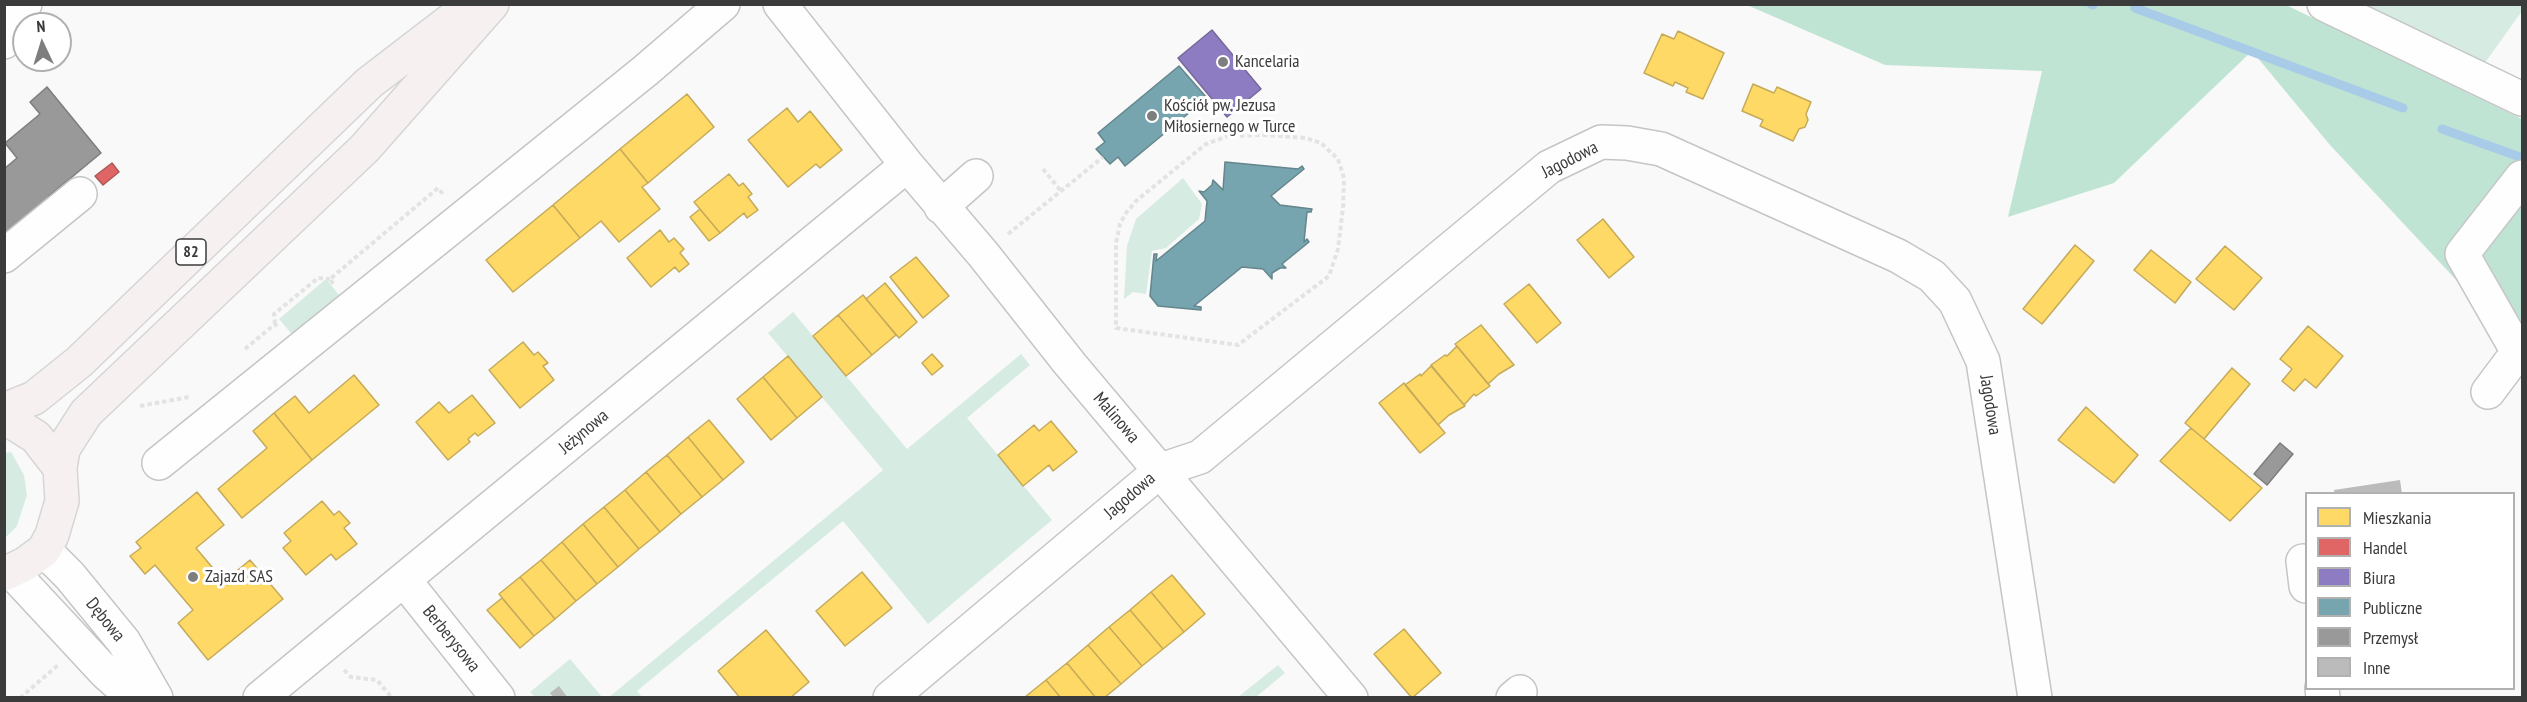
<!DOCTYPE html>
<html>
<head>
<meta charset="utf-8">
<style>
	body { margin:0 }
	#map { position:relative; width:2527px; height:702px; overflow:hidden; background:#f9f9f9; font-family:"PT Sans Narrow",sans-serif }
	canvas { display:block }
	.frame { position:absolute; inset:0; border:6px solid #3b3b3b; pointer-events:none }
	.legend { position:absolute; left:2305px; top:492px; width:210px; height:198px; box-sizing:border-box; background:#fff; border:2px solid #b1b1b1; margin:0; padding:8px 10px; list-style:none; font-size:18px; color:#3b3b3b }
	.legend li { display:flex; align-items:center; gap:12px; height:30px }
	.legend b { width:30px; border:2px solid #b1b1b1 }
	.north { position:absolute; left:12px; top:12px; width:60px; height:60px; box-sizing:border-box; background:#fff; border:2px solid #b1b1b1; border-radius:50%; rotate:356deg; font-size:16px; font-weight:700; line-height:24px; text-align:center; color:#3b3b3b }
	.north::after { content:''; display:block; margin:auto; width:21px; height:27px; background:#7e7e7e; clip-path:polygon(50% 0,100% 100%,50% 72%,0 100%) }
</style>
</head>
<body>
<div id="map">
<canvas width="2527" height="702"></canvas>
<div class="frame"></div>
<ul class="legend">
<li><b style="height:16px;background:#ffd966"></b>Mieszkania</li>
<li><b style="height:16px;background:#e06666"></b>Handel</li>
<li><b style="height:16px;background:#8e7cc3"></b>Biura</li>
<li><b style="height:16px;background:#76a5af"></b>Publiczne</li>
<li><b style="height:16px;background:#999"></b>Przemysł</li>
<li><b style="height:16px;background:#bbb"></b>Inne</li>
</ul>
<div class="north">N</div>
</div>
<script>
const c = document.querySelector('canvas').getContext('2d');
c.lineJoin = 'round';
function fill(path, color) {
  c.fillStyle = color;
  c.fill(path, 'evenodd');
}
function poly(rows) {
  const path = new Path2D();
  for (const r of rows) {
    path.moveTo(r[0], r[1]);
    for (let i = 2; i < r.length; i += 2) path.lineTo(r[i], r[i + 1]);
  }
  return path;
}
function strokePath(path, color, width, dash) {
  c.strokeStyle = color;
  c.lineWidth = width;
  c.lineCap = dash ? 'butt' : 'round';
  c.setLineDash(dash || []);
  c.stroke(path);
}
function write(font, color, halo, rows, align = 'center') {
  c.font = font + ' "PT Sans Narrow",sans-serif';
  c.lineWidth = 6;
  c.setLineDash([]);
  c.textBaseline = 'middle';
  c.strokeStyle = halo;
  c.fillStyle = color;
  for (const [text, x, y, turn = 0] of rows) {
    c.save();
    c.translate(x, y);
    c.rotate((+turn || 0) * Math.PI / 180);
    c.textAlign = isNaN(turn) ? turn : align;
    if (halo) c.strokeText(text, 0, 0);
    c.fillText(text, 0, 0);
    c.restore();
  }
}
const green = poly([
	[2522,4,2522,11,2482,67,2360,5],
	[1183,178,1202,204,1199,219,1166,248,1152,251,1146,294,1133,292,1124,299,1127,246,1136,219],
	[326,279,343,300,296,339,279,319],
	[793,312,907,449,1021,354,1030,365,967,418,1052,520,928,624,843,521,637,691,642,697,608,698,883,470,768,333],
	[11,452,24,475,27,495,17,526,5,538,5,453],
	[570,659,602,697,535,697,530,692],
	[1278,665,1285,673,1256,697,1238,697]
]);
const forest = poly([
	[1747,5,2286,5,2522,119,2522,350,2518,352,2459,283,2330,145,2252,51,2114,183,2008,217,2042,71,1885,65]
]);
const homes = poly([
	[1678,31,1724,53,1703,99,1686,92,1688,88,1675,82,1673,86,1644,73,1662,34,1674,39,1678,31],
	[1753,84,1774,93,1777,87,1811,102,1806,114,1808,120,1805,127,1799,129,1793,141,1760,126,1763,120,1742,111,1753,84],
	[687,94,714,127,648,183,620,149,687,94],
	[787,108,798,122,810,111,842,150,820,168,816,164,788,187,748,140,787,108],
	[620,149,648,183,642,187,660,209,619,242,601,221,580,238,553,205,620,149],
	[729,174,739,186,743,183,752,194,748,197,758,210,747,218,744,213,720,233,694,202,729,174],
	[553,205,580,238,513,292,486,260,553,205],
	[700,209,720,233,709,241,690,217,700,209],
	[1603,219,1634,257,1609,278,1577,240,1603,219],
	[660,230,669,242,674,238,684,249,680,253,689,264,679,272,675,267,651,287,627,258,660,230],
	[2075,245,2094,261,2042,324,2023,309,2075,245],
	[2225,246,2262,278,2234,310,2196,279,2225,246],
	[2151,250,2191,282,2175,303,2134,270,2151,250],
	[916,257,949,296,923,318,890,277,916,257],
	[885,283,917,322,899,338,866,299,885,283],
	[1529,284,1561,323,1537,343,1504,304,1529,284],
	[863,295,896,335,872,355,838,315,863,295],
	[838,315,872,355,846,376,813,336,838,315],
	[1481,325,1514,365,1499,374,1488,384,1455,344,1481,325],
	[2308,326,2343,356,2316,388,2305,379,2294,391,2282,381,2292,369,2280,359,2308,326],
	[523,342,534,355,538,352,548,363,543,366,554,380,520,408,489,370,523,342],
	[1457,346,1490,386,1476,396,1474,394,1464,405,1431,365,1445,355,1447,356,1457,346],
	[932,354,943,366,932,375,922,363,932,354],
	[788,356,822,397,797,418,763,377,788,356],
	[1431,366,1465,406,1449,415,1438,425,1405,385,1420,374,1421,376,1431,366],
	[2232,368,2250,384,2204,439,2185,423,2232,368],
	[354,375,379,405,312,460,274,413,295,396,309,413,354,375],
	[763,377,797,418,771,440,737,399,763,377],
	[1404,383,1445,433,1420,453,1379,403,1404,383],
	[472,395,495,423,478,436,475,433,468,439,470,442,448,460,416,422,439,402,449,413,472,395],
	[2086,407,2138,455,2114,483,2058,440,2086,407],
	[274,413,312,460,242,518,218,489,267,448,253,431,274,413],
	[709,420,744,462,723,480,688,437,709,420],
	[1051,421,1077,452,1053,471,1049,465,1023,486,998,455,1034,425,1039,431,1051,421],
	[2191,428,2262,488,2230,521,2160,461,2191,428],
	[688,437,723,480,702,497,667,455,688,437],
	[667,455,702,497,681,514,646,472,667,455],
	[646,472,681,514,660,532,625,490,646,472],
	[625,490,660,532,639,549,604,507,625,490],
	[197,492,224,525,196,548,227,585,229,582,227,579,250,560,283,599,208,660,178,623,193,610,155,565,145,574,130,556,141,548,136,542,197,492],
	[322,501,334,515,339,511,350,523,344,528,357,544,336,560,331,554,306,575,283,548,291,541,284,533,322,501],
	[604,507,639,549,618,567,583,524,604,507],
	[583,524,618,567,597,584,562,542,583,524],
	[562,542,597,584,576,601,541,560,562,542],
	[541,560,576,601,555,619,520,577,541,560],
	[862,572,892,608,845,646,816,611,862,572],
	[1172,575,1205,614,1184,632,1151,592,1172,575],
	[520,577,555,619,534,636,499,594,520,577],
	[1151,592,1184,632,1163,649,1130,610,1151,592],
	[502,598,534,636,520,648,487,610,502,598],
	[1130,610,1163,649,1142,666,1109,627,1130,610],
	[1109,627,1142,666,1121,684,1088,645,1109,627],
	[1404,629,1441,673,1412,698,1374,654,1404,629],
	[766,630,809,682,790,698,740,698,718,671,766,630],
	[1088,645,1121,684,1104,698,1096,698,1067,663,1088,645],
	[1067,663,1096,698,1061,698,1046,680,1067,663],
	[1046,680,1061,698,1025,697,1046,680]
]);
const shops = poly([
	[112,163,119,172,103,185,95,176,112,163]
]);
const offices = poly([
	[1212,30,1261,89,1227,117,1178,58,1212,30]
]);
const public = poly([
	[1179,66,1207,98,1125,166,1118,157,1110,164,1096,149,1105,142,1098,133,1179,66],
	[1225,162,1298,169,1302,166,1304,169,1271,196,1280,205,1312,209,1311,212,1307,212,1304,242,1307,239,1309,242,1282,264,1286,268,1280,268,1272,273,1272,279,1263,269,1242,267,1194,306,1201,307,1201,310,1158,306,1150,296,1154,254,1157,254,1156,261,1205,221,1207,201,1199,191,1204,192,1212,185,1213,180,1223,190,1225,162]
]);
const industry = poly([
	[47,87,101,153,49,196,54,201,4,237,4,169,17,158,5,143,40,114,30,102,47,87],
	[2280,443,2293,454,2267,485,2254,474,2280,443]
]);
const stream = poly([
	[2091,4,2093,5],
	[2135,8,2403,108],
	[2442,129,2520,157]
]);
const building = poly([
	[2400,480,2402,494,2335,494,2334,490],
	[559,686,568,698,554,698,550,693]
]);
const path = poly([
	[1263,135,1306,138,1321,143,1338,159,1344,178,1343,208,1338,249,1329,276,1238,345,1116,328,1116,243,1120,224,1126,213,1136,201,1206,144,1228,136,1263,135],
	[1043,169,1061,191],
	[1008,234,1103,157],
	[333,284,330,279,438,188,443,194],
	[275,324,274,314,318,278,330,279],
	[245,349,275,324,278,327],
	[140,406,189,397],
	[344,670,351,677,377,680,392,698],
	[20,698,58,665],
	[445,698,445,697]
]);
const minor = poly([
	[780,4,907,165,983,254,1070,364,1351,698],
	[2324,4,2522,99],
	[4,42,25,4],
	[941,207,976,176],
	[4,256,80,194],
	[2488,392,2518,352,2462,254,2522,177],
	[159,463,645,71,723,4],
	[44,550,70,576,124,642,156,698],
	[2303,561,2306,586],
	[12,572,106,673,134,698],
	[404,580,498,698],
	[2322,688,2323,698],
	[260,698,907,165],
	[890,698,1161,470,1200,457,1549,167,1601,142,1627,143,1661,149,1898,256,1932,276,1955,301,1983,361,2035,698],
	[1513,698,1520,692]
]);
const major = poly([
	[4,410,34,398,79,362,369,83,472,4],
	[4,417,36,437,60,468],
	[4,574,25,564,44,550,52,535,62,501,60,468,63,449,86,413,365,148,492,4]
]);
const markers = [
	[1223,62,6,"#7e7e7e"],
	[1152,116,6,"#7e7e7e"],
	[193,577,6,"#7e7e7e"]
];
const shields = [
	[191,252,30]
];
const shieldNames = [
	["82",191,252]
];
const poiNames = [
	["Kancelaria",1235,62],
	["Kościół pw. Jezusa",1164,106],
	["Miłosiernego w Turce",1164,127],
	["Zajazd SAS",205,577]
];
const streetNames = [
	["Jagodowa",1570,160,-27],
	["Jagodowa",1990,405,81],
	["Malinowa",1116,418,49],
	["Jeżynowa",584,432,-40],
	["Jagodowa",1130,496,-41],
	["Dębowa",105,620,51],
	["Berberysowa",451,639,51]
];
fill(green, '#d6ece2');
fill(forest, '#c0e4d4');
fill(homes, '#ffd966');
strokePath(homes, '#c4aa59', 1.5);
fill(shops, '#e06666');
strokePath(shops, '#ae5959', 1.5);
fill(offices, '#8e7cc3');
strokePath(offices, '#75689a', 1.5);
fill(public, '#76a5af');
strokePath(public, '#64858c', 1.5);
fill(industry, '#999');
strokePath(industry, '#7d7d7d', 1.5);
strokePath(stream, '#a8cbe8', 9);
fill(building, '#bbb');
strokePath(minor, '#c5c5c6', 36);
strokePath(major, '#d5d5d5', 36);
strokePath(path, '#e3e3e4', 4, [4.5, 3]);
strokePath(minor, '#fefefe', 33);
strokePath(major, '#f6f1f0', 33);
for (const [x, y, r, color] of markers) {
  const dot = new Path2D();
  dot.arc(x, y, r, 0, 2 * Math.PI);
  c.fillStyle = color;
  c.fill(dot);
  strokePath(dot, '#fff', 2);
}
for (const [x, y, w] of shields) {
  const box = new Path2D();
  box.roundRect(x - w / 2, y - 13, w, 26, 4.5);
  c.fillStyle = '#fff';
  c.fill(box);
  strokePath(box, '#3b3b3b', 1.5);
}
write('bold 16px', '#3b3b3b', null, shieldNames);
write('18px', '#3b3b3b', '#fff', poiNames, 'left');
write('18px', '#3b3b3b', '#fff', streetNames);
</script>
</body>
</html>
